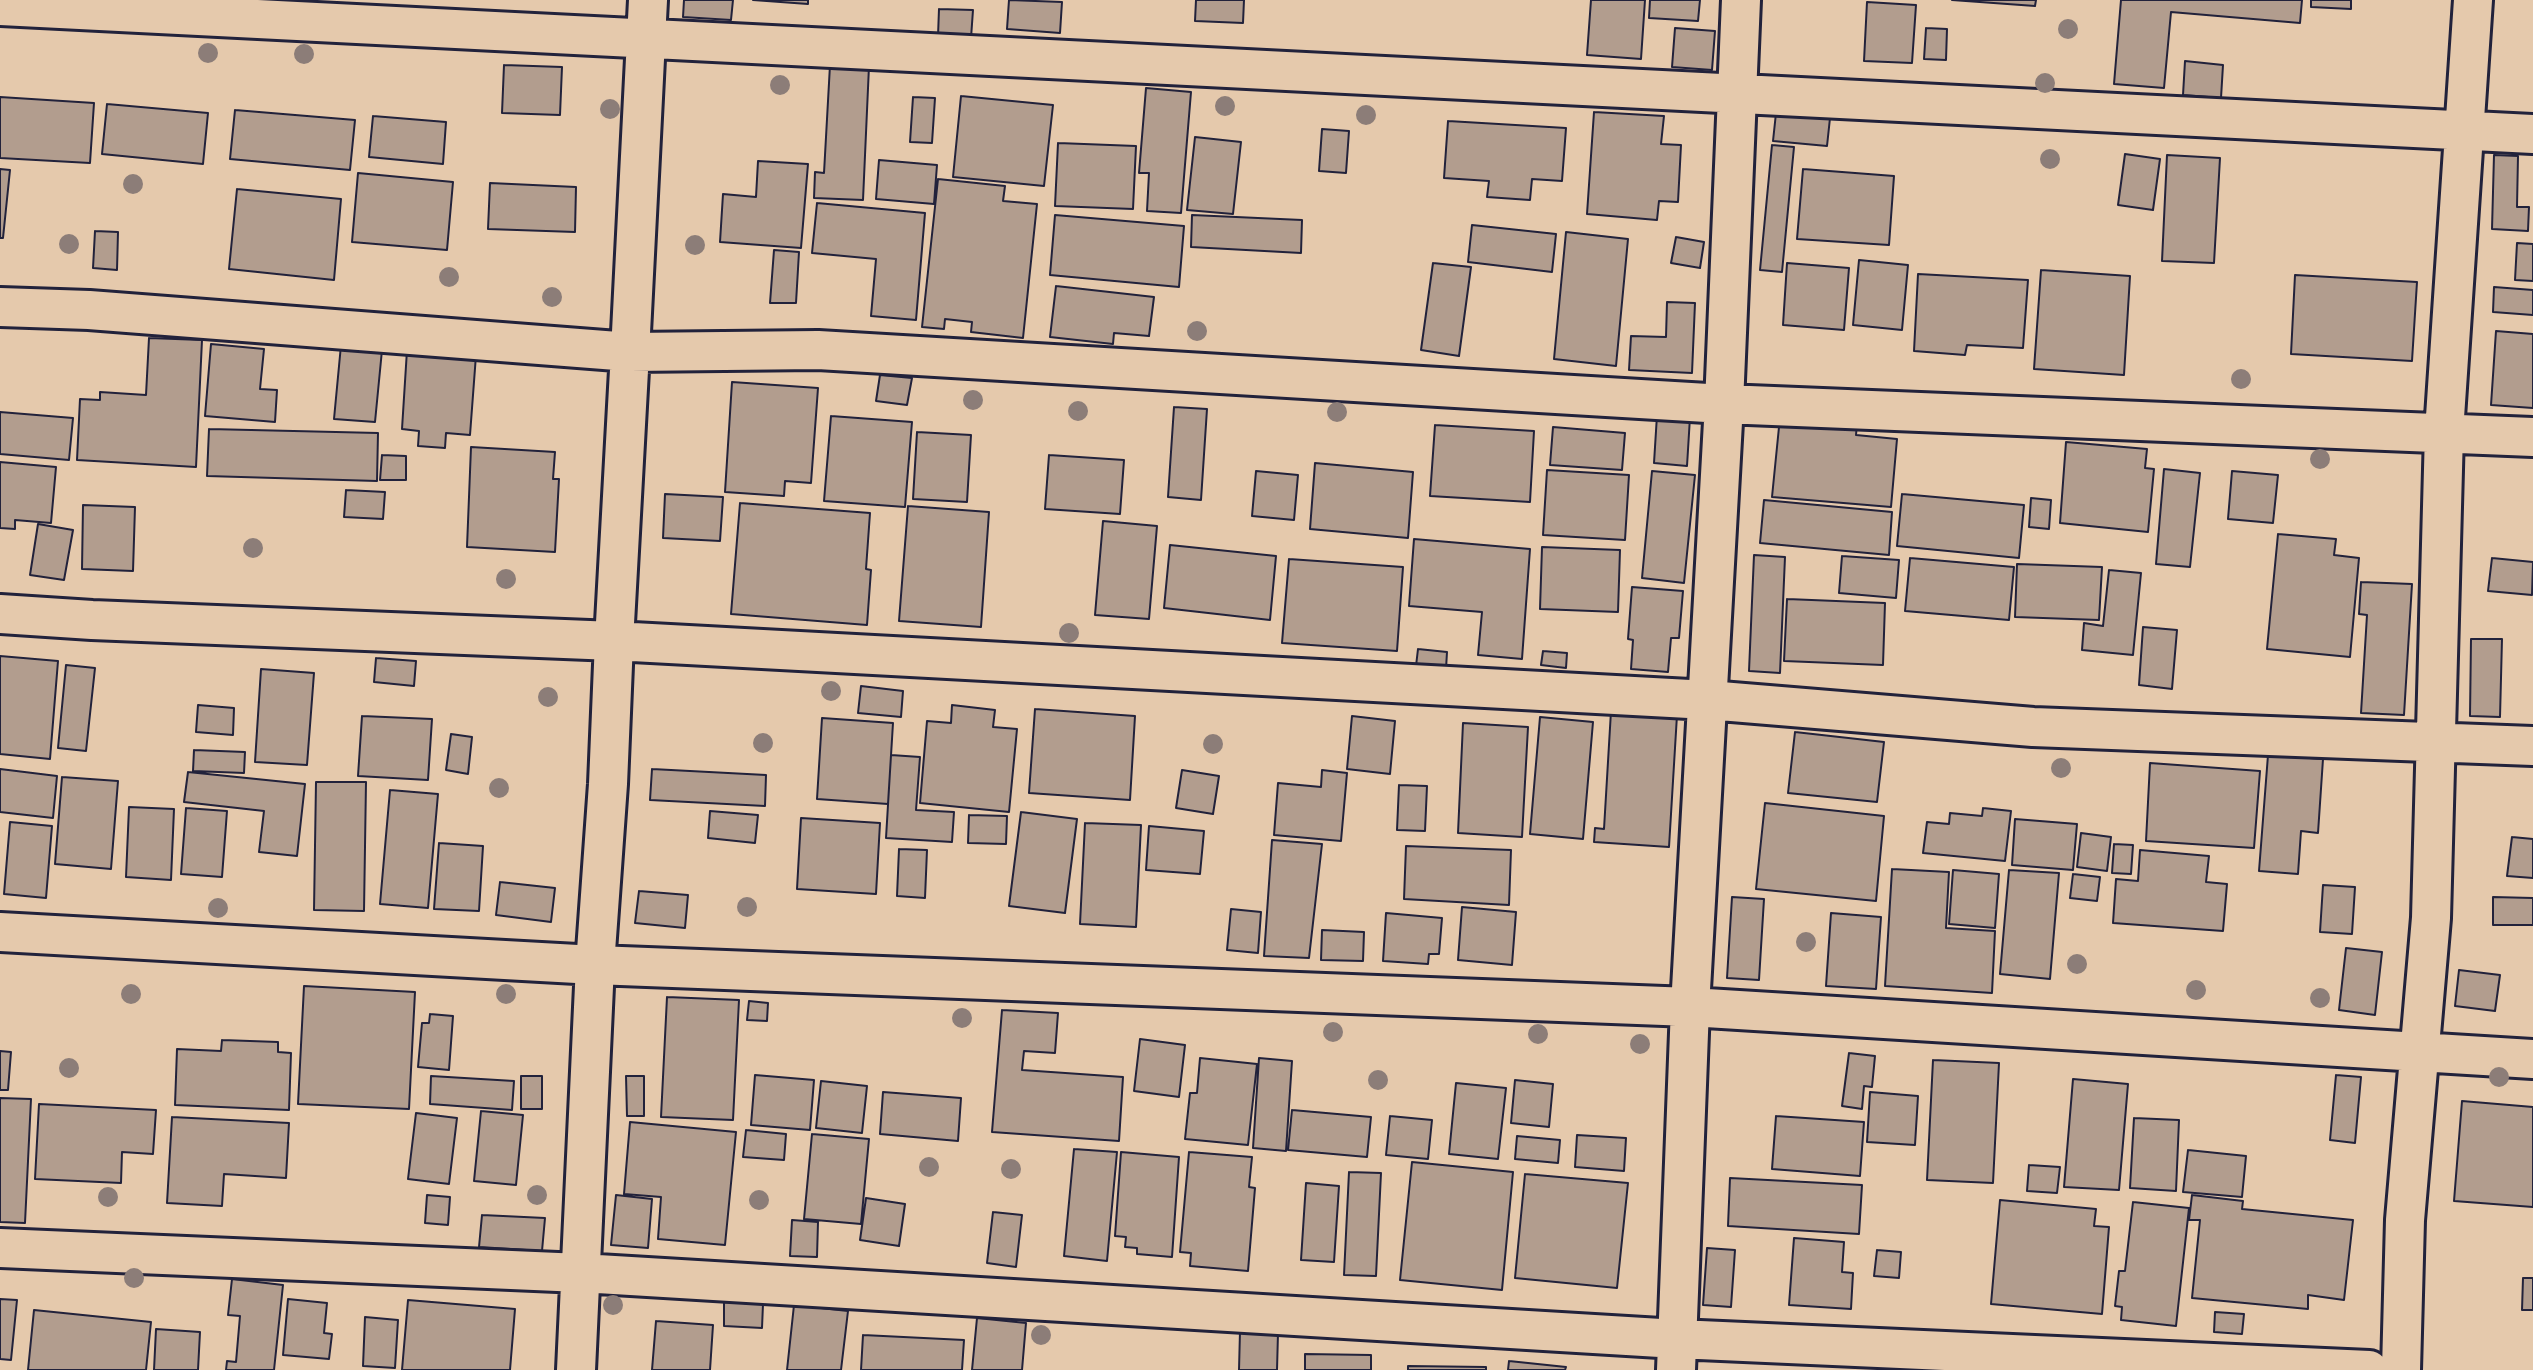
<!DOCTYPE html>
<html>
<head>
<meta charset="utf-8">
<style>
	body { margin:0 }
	canvas { display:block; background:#e5c9ac }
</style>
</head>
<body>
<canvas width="2533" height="1370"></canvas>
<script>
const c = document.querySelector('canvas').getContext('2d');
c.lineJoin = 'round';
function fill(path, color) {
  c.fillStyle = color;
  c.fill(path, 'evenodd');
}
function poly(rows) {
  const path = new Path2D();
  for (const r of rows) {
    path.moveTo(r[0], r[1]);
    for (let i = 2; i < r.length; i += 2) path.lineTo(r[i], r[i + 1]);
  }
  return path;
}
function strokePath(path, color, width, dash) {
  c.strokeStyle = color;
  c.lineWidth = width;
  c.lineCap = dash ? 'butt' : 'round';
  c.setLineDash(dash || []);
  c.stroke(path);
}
const building = poly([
	[684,0,733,0,731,20,683,17,684,0],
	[753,0,808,0,808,4,753,0],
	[1009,0,1062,2,1060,33,1007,29,1009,0],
	[1196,0,1244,0,1243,23,1195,21,1196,0],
	[1591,0,1645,0,1641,59,1587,55,1591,0],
	[1650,0,1700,0,1698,21,1649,18,1650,0],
	[1952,0,2036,0,2035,6,1952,0],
	[2121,0,2302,0,2300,23,2171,12,2164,88,2114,84,2121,0],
	[2311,0,2351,0,2351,9,2311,7,2311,0],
	[1867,2,1916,5,1912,63,1864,61,1867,2],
	[939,9,973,10,971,38,938,36,939,9],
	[1675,28,1715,31,1712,70,1672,67,1675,28],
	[1926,28,1947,29,1946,60,1924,59,1926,28],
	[2185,61,2223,65,2221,98,2183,95,2185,61],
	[504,65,562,67,560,115,502,113,504,65],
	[830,65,869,66,863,200,814,198,815,172,824,173,830,65],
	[1146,88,1191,92,1181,213,1147,211,1149,173,1139,173,1146,88],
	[961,96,1053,105,1044,186,953,177,961,96],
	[0,97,94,103,90,163,0,158,0,97],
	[913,97,935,98,932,143,910,142,913,97],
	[107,104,208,113,203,164,102,154,107,104],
	[235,110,355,120,350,170,230,159,235,110],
	[1594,112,1664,116,1661,144,1681,145,1678,202,1659,201,1657,220,1587,214,1594,112],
	[1776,113,1830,118,1827,146,1773,141,1776,113],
	[373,116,446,122,443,164,369,157,373,116],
	[1448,121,1566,128,1562,181,1532,179,1530,200,1487,197,1489,181,1444,178,1448,121],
	[1322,129,1349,131,1346,173,1319,171,1322,129],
	[1195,137,1241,142,1233,214,1187,210,1195,137],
	[1058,143,1136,146,1133,209,1055,206,1058,143],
	[1772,145,1794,147,1782,272,1760,270,1772,145],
	[2125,154,2160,159,2153,210,2118,205,2125,154],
	[2167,155,2220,158,2214,263,2162,261,2167,155],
	[2494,155,2518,156,2517,207,2529,207,2528,231,2492,229,2494,155],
	[879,160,937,165,934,204,876,199,879,160],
	[758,161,808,164,801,248,720,242,723,194,756,197,758,161],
	[0,169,10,170,3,238,0,238,0,169],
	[1803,169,1894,176,1889,245,1797,239,1803,169],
	[358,173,453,182,447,250,352,242,358,173],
	[938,179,1005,186,1003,201,1037,204,1023,338,971,332,972,322,945,319,944,329,922,327,938,179],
	[490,183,576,187,575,232,488,229,490,183],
	[237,189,341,199,334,280,229,269,237,189],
	[817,203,925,213,916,320,871,316,876,259,812,253,817,203],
	[1055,215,1184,226,1179,287,1050,275,1055,215],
	[1192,215,1302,220,1301,253,1191,247,1192,215],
	[1472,225,1556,234,1552,272,1468,262,1472,225],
	[95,231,118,232,117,270,93,268,95,231],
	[1566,232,1628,239,1616,366,1554,359,1566,232],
	[1676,237,1704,242,1700,268,1671,263,1676,237],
	[2517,243,2533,244,2533,281,2515,280,2517,243],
	[774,250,799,252,796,303,770,303,774,250],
	[1859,260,1908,265,1902,330,1853,325,1859,260],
	[1433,263,1471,267,1459,356,1421,350,1433,263],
	[1787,263,1849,268,1844,330,1783,325,1787,263],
	[2041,270,2130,276,2124,375,2034,369,2041,270],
	[1918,274,2028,280,2023,348,1967,345,1965,355,1914,351,1918,274],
	[2295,275,2417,282,2412,361,2291,354,2295,275],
	[1056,286,1154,297,1149,336,1114,333,1113,344,1050,337,1056,286],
	[2494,287,2533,290,2533,315,2493,312,2494,287],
	[1667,302,1695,303,1692,373,1629,370,1631,336,1666,337,1667,302],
	[2496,331,2533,334,2533,408,2491,405,2496,331],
	[149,338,202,340,196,467,77,460,80,399,100,400,100,392,146,395,149,338],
	[211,344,264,349,260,389,277,390,275,422,205,416,211,344],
	[341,345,382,350,375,422,334,419,341,345],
	[407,350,476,355,470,435,446,433,445,448,418,446,419,431,402,429,407,350],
	[880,375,912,378,907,405,876,401,880,375],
	[732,382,818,388,811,483,785,481,784,496,725,492,732,382],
	[1174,407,1207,409,1201,500,1168,497,1174,407],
	[0,412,73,418,69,460,0,454,0,412],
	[1657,415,1690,417,1687,466,1654,463,1657,415],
	[831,416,912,422,905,507,824,501,831,416],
	[1780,417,1857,424,1856,435,1897,439,1891,507,1772,497,1780,417],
	[1435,425,1534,431,1530,502,1430,496,1435,425],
	[1553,427,1625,433,1622,470,1550,465,1553,427],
	[209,429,378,433,377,481,207,476,209,429],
	[917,432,971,435,967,502,913,499,917,432],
	[2066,442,2147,449,2145,468,2154,469,2148,532,2060,523,2066,442],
	[471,447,555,452,553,479,559,479,555,552,467,547,471,447],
	[382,455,406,456,406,480,380,480,382,455],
	[1049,455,1124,460,1120,514,1045,509,1049,455],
	[0,462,56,467,51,523,15,520,15,529,0,528,0,462],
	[1315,463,1413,472,1408,538,1310,529,1315,463],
	[2164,469,2200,473,2190,567,2156,564,2164,469],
	[1547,470,1629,475,1625,540,1543,535,1547,470],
	[1256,471,1298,475,1294,520,1252,516,1256,471],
	[1652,471,1695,475,1684,583,1642,578,1652,471],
	[2232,471,2278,475,2273,523,2228,519,2232,471],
	[346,490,385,492,383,519,344,517,346,490],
	[665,494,723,497,720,541,663,538,665,494],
	[1902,494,2024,505,2019,558,1897,546,1902,494],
	[2031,498,2051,500,2049,529,2029,527,2031,498],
	[1764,500,1892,512,1889,555,1760,543,1764,500],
	[740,503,870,513,866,569,871,570,867,625,731,614,740,503],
	[83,505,135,507,133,571,82,569,83,505],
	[908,506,989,512,981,627,899,621,908,506],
	[1103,521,1157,526,1149,619,1095,615,1103,521],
	[38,524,73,530,64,580,30,575,38,524],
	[2278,534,2336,539,2334,555,2359,558,2350,657,2267,649,2278,534],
	[1414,539,1530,549,1522,659,1478,655,1482,612,1409,606,1414,539],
	[1170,545,1276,556,1270,620,1164,608,1170,545],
	[1542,547,1620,550,1618,612,1540,609,1542,547],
	[1754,555,1785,557,1780,673,1749,671,1754,555],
	[1842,556,1899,560,1896,598,1839,593,1842,556],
	[1910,558,2014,567,2009,620,1905,611,1910,558],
	[2492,558,2533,562,2532,595,2488,591,2492,558],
	[1289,559,1403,567,1397,651,1282,643,1289,559],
	[2017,564,2102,567,2099,620,2015,617,2017,564],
	[2109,570,2141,573,2133,655,2082,650,2084,623,2103,626,2109,570],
	[2361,582,2412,584,2404,715,2361,713,2367,615,2359,614,2361,582],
	[1632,587,1683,591,1679,638,1671,638,1668,672,1631,669,1633,640,1628,639,1632,587],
	[1787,599,1885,603,1883,665,1784,661,1787,599],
	[2143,627,2177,630,2172,689,2139,685,2143,627],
	[2471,639,2502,639,2500,717,2470,716,2471,639],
	[1418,649,1447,652,1446,669,1416,666,1418,649],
	[1543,651,1567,653,1566,668,1541,665,1543,651],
	[0,656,58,661,50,759,0,754,0,656],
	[376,658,416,661,414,686,374,682,376,658],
	[66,665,95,668,86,751,58,748,66,665],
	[261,669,314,673,307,765,255,762,261,669],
	[861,686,903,691,901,717,858,713,861,686],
	[198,705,234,708,233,735,196,732,198,705],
	[952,705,995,710,993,727,1017,729,1009,812,920,803,927,721,951,723,952,705],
	[1035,709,1135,716,1130,800,1029,793,1035,709],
	[1611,711,1677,715,1669,847,1594,842,1595,828,1604,829,1611,711],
	[362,716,432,719,428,780,358,776,362,716],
	[1352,716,1395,721,1390,774,1347,769,1352,716],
	[1540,717,1593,722,1583,839,1530,834,1540,717],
	[822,718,893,723,888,804,817,799,822,718],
	[1463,723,1528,727,1522,837,1458,833,1463,723],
	[1795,732,1884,742,1877,802,1788,793,1795,732],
	[451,734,472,737,468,774,446,770,451,734],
	[194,750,245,752,244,773,193,771,194,750],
	[891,755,920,757,916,810,954,812,952,842,886,838,891,755],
	[2268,755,2323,759,2318,833,2301,831,2298,874,2259,871,2268,755],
	[2150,763,2260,771,2254,848,2146,841,2150,763],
	[0,769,57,776,53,818,0,812,0,769],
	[652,769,766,775,765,806,650,800,652,769],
	[1182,770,1219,776,1213,814,1176,808,1182,770],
	[1322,770,1347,773,1341,841,1274,835,1278,783,1321,787,1322,770],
	[188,772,305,784,297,856,259,852,264,811,184,802,188,772],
	[62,777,118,781,111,869,55,864,62,777],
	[316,782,366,782,364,911,314,910,316,782],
	[1399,785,1427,786,1425,831,1397,830,1399,785],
	[390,790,438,794,428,908,380,904,390,790],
	[1765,803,1884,816,1876,901,1756,889,1765,803],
	[129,807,174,809,171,880,126,877,129,807],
	[186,808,227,811,222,877,181,874,186,808],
	[1983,808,2011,811,2005,861,1923,853,1927,822,1949,824,1950,813,1982,816,1983,808],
	[710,811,758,815,755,843,708,838,710,811],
	[1021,812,1077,819,1065,913,1009,906,1021,812],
	[969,815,1007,816,1006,844,968,843,969,815],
	[801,818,880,823,876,894,797,889,801,818],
	[2015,819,2077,824,2073,870,2012,865,2015,819],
	[10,822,52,826,46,898,4,894,10,822],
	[1085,823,1141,825,1136,927,1080,924,1085,823],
	[1149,826,1204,831,1200,874,1146,870,1149,826],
	[2081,833,2111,837,2107,871,2077,867,2081,833],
	[2512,837,2533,839,2533,878,2507,876,2512,837],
	[1272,840,1322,844,1309,958,1264,956,1272,840],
	[439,843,483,846,479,911,434,909,439,843],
	[2114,844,2133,845,2131,874,2112,873,2114,844],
	[1406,846,1511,850,1509,905,1404,899,1406,846],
	[899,849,927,850,925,898,897,896,899,849],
	[2140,850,2209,856,2206,882,2227,884,2223,931,2113,923,2116,879,2138,881,2140,850],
	[1892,869,1949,872,1946,928,1995,931,1992,993,1885,986,1892,869],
	[1953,870,1999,874,1995,928,1949,924,1953,870],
	[2009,870,2059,873,2050,979,2000,974,2009,870],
	[2073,874,2100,877,2097,901,2070,898,2073,874],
	[500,882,555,888,551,922,496,915,500,882],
	[2323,885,2355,887,2352,934,2320,932,2323,885],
	[639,891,688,895,685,928,635,923,639,891],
	[1732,897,1764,899,1759,980,1727,978,1732,897],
	[2493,897,2533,898,2533,925,2493,925,2493,897],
	[1462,907,1516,912,1512,965,1458,960,1462,907],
	[1231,909,1261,912,1258,953,1227,950,1231,909],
	[1386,913,1442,918,1439,954,1429,954,1428,964,1383,961,1386,913],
	[1831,913,1881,917,1876,989,1826,986,1831,913],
	[1322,930,1364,932,1363,961,1321,960,1322,930],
	[2346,948,2382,952,2375,1015,2339,1010,2346,948],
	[2459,970,2500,975,2495,1011,2455,1006,2459,970],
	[304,986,415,992,409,1109,298,1104,304,986],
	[667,997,739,1000,733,1120,661,1117,667,997],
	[749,1001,768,1003,767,1021,747,1020,749,1001],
	[1002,1010,1058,1013,1055,1053,1024,1051,1022,1070,1123,1077,1119,1141,992,1132,1002,1010],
	[430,1014,453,1016,449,1070,418,1067,422,1023,429,1023,430,1014],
	[1140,1039,1185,1045,1179,1097,1134,1091,1140,1039],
	[222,1040,278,1042,278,1052,291,1053,289,1110,175,1105,177,1049,221,1051,222,1040],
	[0,1051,11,1052,8,1090,0,1090,0,1051],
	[1849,1053,1875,1056,1872,1087,1864,1086,1862,1109,1842,1106,1849,1053],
	[1200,1058,1257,1064,1248,1145,1185,1139,1190,1093,1197,1093,1200,1058],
	[1259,1058,1292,1061,1286,1151,1253,1148,1259,1058],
	[1933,1060,1999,1063,1993,1183,1927,1180,1933,1060],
	[755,1075,814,1080,810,1130,751,1125,755,1075],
	[2336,1075,2361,1077,2355,1143,2330,1140,2336,1075],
	[431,1076,514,1081,512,1110,430,1104,431,1076],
	[521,1076,542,1076,542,1109,521,1109,521,1076],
	[626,1076,644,1076,644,1116,627,1116,626,1076],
	[2073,1079,2128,1084,2119,1190,2064,1187,2073,1079],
	[1515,1080,1553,1084,1549,1127,1511,1123,1515,1080],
	[821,1081,867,1086,862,1133,816,1128,821,1081],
	[1456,1083,1506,1088,1498,1159,1449,1154,1456,1083],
	[883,1092,961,1098,958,1141,880,1134,883,1092],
	[1870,1092,1918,1096,1915,1145,1867,1142,1870,1092],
	[0,1098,31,1099,25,1223,0,1222,0,1098],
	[2462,1101,2533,1107,2533,1207,2454,1201,2462,1101],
	[39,1104,156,1110,153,1154,122,1152,121,1183,35,1179,39,1104],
	[1292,1110,1371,1117,1367,1157,1288,1150,1292,1110],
	[481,1111,523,1115,516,1185,474,1181,481,1111],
	[416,1113,457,1118,449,1184,408,1179,416,1113],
	[1390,1116,1432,1120,1428,1159,1386,1155,1390,1116],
	[1776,1116,1864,1122,1860,1176,1772,1169,1776,1116],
	[172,1117,289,1123,286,1178,224,1174,222,1206,167,1203,172,1117],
	[2134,1118,2179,1120,2176,1191,2130,1188,2134,1118],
	[630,1122,736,1132,725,1245,658,1239,661,1197,624,1194,630,1122],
	[746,1130,786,1134,784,1160,743,1157,746,1130],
	[812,1134,869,1139,861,1224,804,1219,812,1134],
	[1577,1135,1626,1138,1624,1171,1575,1167,1577,1135],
	[1517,1136,1560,1140,1558,1163,1515,1159,1517,1136],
	[1074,1149,1117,1152,1107,1261,1064,1256,1074,1149],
	[2188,1150,2246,1156,2242,1197,2183,1192,2188,1150],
	[1121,1152,1179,1157,1172,1257,1137,1254,1137,1248,1125,1247,1126,1237,1115,1236,1121,1152],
	[1189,1152,1252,1157,1249,1187,1255,1188,1248,1271,1190,1266,1191,1253,1180,1252,1189,1152],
	[1412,1162,1513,1172,1502,1290,1400,1280,1412,1162],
	[2029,1165,2060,1167,2057,1193,2027,1191,2029,1165],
	[1349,1172,1381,1173,1376,1276,1344,1275,1349,1172],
	[1525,1174,1628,1183,1617,1288,1515,1278,1525,1174],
	[1730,1178,1862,1185,1859,1234,1728,1226,1730,1178],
	[1306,1183,1339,1186,1334,1262,1301,1260,1306,1183],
	[427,1195,450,1197,448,1225,425,1223,427,1195],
	[616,1195,652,1199,648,1248,611,1245,616,1195],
	[2192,1195,2243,1201,2242,1209,2353,1220,2344,1300,2308,1295,2308,1309,2192,1298,2200,1220,2189,1220,2192,1195],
	[866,1198,905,1204,899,1246,860,1240,866,1198],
	[2000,1200,2096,1209,2094,1226,2109,1227,2102,1314,1991,1304,2000,1200],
	[2133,1202,2189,1208,2176,1326,2121,1320,2122,1307,2115,1306,2119,1271,2125,1271,2133,1202],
	[993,1212,1022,1215,1016,1267,987,1263,993,1212],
	[482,1215,545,1218,542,1251,479,1247,482,1215],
	[792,1220,818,1222,817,1257,790,1256,792,1220],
	[1794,1238,1844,1242,1842,1272,1853,1273,1851,1309,1789,1305,1794,1238],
	[1707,1248,1735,1250,1731,1307,1703,1305,1707,1248],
	[1877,1250,1901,1252,1899,1278,1874,1276,1877,1250],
	[2523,1278,2533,1278,2533,1310,2522,1310,2523,1278],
	[232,1279,283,1285,274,1370,226,1370,227,1361,236,1362,240,1316,228,1315,232,1279],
	[0,1299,17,1300,11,1360,0,1359,0,1299],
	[288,1299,327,1303,324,1333,332,1334,329,1359,283,1355,288,1299],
	[408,1300,515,1309,510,1370,402,1370,408,1300],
	[724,1302,763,1304,762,1328,724,1326,724,1302],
	[794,1305,848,1311,841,1370,787,1370,794,1305],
	[34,1310,151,1322,146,1370,28,1370,34,1310],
	[2215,1312,2244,1314,2242,1334,2214,1332,2215,1312],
	[365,1317,398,1320,395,1368,363,1366,365,1317],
	[977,1318,1026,1323,1022,1370,972,1370,977,1318],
	[656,1321,713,1325,710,1370,652,1370,656,1321],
	[156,1329,200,1332,198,1370,154,1370,156,1329],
	[1240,1331,1278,1333,1277,1370,1239,1370,1240,1331],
	[863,1335,964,1340,962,1370,861,1370,863,1335],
	[1305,1354,1371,1355,1371,1370,1305,1370,1305,1354],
	[1509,1361,1566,1367,1565,1370,1508,1370,1509,1361],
	[1408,1366,1486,1367,1486,1370,1408,1370,1408,1366]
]);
const street = poly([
	[0,6,2533,134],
	[0,307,89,310,630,352,648,0],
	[0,614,92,620,614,641,630,352,818,350,1724,404,2533,437],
	[0,932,595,965,1690,1007,2533,1059],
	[0,1248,581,1273,1677,1339,2369,1370],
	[576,1370,595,965,608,784,614,641,1708,700,2033,727,2533,746],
	[1676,1370,1690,1007,1724,404,1741,0],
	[2401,1370,2405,1220,2431,918,2444,432,2473,0]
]);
const trees = [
	[2068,29],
	[208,53],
	[304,54],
	[2045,83],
	[780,85],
	[1225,106],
	[610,109],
	[1366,115],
	[2050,159],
	[133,184],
	[69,244],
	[695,245],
	[449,277],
	[552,297],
	[1197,331],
	[2241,379],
	[973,400],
	[1078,411],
	[1337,412],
	[2320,459],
	[253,548],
	[506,579],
	[1069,633],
	[831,691],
	[548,697],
	[763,743],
	[1213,744],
	[2061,768],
	[499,788],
	[747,907],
	[218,908],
	[1806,942],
	[2077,964],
	[2196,990],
	[131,994],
	[506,994],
	[2320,998],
	[962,1018],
	[1333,1032],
	[1538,1034],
	[1640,1044],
	[69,1068],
	[2499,1077],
	[1378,1080],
	[929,1167],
	[1011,1169],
	[537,1195],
	[108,1197],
	[759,1200],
	[134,1278],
	[613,1305],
	[1041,1335]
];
fill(building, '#b29d8e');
strokePath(building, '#22223b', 2);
strokePath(street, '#22223b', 44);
strokePath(street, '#e5c9ac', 38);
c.fillStyle = '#8c7d78';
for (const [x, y] of trees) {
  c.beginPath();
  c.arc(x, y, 10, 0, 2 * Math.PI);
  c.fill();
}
</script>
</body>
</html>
